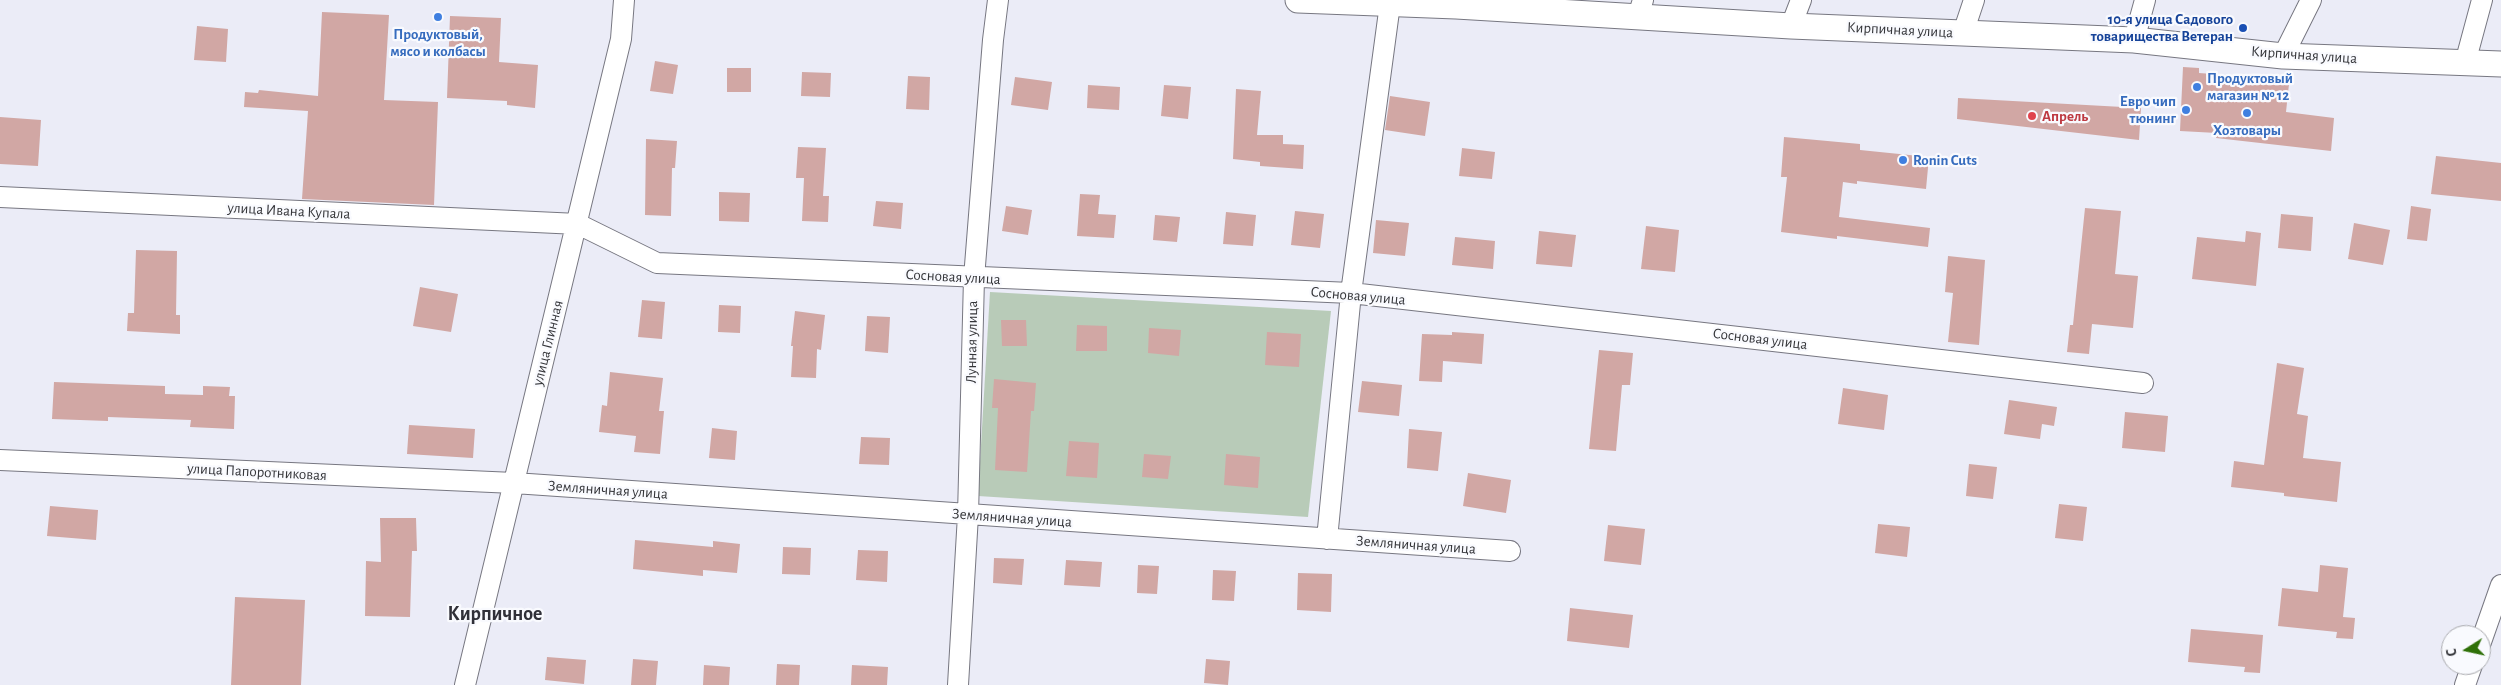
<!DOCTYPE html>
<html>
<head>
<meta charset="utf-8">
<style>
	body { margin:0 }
	#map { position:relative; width:2501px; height:685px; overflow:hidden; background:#ebecf7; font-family:"Alegreya Sans",sans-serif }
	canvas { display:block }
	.north { position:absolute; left:2441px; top:625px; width:50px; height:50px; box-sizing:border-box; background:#f9fafe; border:1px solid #aaabaf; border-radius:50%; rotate:260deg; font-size:14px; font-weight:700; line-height:20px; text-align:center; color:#343539 }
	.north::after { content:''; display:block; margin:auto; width:18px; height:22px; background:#2f7008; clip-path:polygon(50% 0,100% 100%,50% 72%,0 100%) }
</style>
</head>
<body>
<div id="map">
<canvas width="2501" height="685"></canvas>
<div class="north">С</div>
</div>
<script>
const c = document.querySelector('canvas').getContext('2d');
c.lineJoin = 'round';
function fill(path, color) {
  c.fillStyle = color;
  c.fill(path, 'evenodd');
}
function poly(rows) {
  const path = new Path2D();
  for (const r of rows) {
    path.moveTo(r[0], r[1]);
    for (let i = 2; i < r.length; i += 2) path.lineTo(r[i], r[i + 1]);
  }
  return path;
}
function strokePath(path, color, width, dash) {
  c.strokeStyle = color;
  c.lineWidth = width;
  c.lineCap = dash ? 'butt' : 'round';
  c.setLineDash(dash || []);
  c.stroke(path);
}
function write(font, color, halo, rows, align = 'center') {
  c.font = font + ' "Alegreya Sans",sans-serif';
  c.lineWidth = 4.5;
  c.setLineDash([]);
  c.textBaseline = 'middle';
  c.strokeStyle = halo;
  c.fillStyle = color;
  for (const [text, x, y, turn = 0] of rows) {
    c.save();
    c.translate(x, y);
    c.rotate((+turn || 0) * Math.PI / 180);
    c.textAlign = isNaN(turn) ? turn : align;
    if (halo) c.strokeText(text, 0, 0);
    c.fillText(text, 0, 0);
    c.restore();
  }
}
const green = poly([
	[990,292,1331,311,1308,517,978,496]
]);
const building = poly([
	[322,12,389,15,384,100,438,102,434,205,302,199,308,111,244,107,245,92,258,93,259,90,318,96],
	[450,16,501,18,499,62,538,65,535,108,507,105,507,101,447,98],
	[197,26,228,29,226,62,194,60],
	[655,61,678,65,673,94,650,91],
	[2183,67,2199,68,2199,73,2213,74,2213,77,2289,84,2286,112,2334,118,2331,151,2216,138,2217,133,2180,131],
	[727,68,751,68,751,92,727,92],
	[802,72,831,73,830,97,801,96],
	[908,76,930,77,929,110,906,109],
	[1015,77,1052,82,1048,110,1011,105],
	[1088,85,1120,87,1119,110,1087,108],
	[1164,85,1191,87,1188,119,1161,116],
	[1236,89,1261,91,1257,135,1283,135,1283,144,1304,145,1303,169,1260,166,1260,162,1233,159],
	[1390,96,1430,102,1425,136,1385,130],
	[1958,98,2141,108,2139,140,1957,119],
	[0,117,41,120,38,166,0,164],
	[1784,137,1860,144,1860,150,1929,157,1926,189,1857,181,1857,184,1843,182,1839,217,1930,228,1928,247,1837,236,1837,239,1781,232,1787,177,1781,177],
	[646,139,677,141,675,168,672,168,671,216,645,215],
	[798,147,826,148,823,196,829,196,828,222,802,221,804,178,796,178],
	[1462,148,1495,152,1492,179,1459,176],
	[2436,156,2501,163,2501,201,2431,194],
	[719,192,750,193,749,222,719,221],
	[1080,194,1100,195,1098,214,1116,215,1114,238,1077,236],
	[876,201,903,203,901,229,873,226],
	[1006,206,1032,210,1028,235,1002,231],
	[2411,206,2431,209,2427,241,2407,239],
	[2085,208,2121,211,2115,274,2138,276,2133,328,2092,324,2089,354,2067,352,2070,325,2073,325],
	[1295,211,1324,214,1320,248,1291,245],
	[1226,212,1256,215,1253,246,1223,244],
	[2281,214,2313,217,2311,251,2278,248],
	[1155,215,1180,217,1177,242,1153,240],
	[1376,220,1409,223,1405,256,1373,253],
	[2354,223,2390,230,2383,265,2348,259],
	[1646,226,1679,230,1675,272,1641,269],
	[1539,231,1576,235,1572,267,1536,264],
	[2246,231,2261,233,2256,286,2192,279,2197,237,2245,242],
	[1455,237,1495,241,1493,269,1452,265],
	[136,250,177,251,176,315,180,315,180,334,127,331,128,313,134,313],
	[1948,256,1985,260,1979,345,1948,342,1953,293,1945,292],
	[420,287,458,294,451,332,413,326],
	[642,300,665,302,662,339,638,337],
	[719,305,741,306,740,333,718,332],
	[795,311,825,315,821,350,817,349,816,378,791,377,793,346,791,346],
	[867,316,890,317,888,353,865,351],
	[1001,320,1026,320,1027,346,1002,346],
	[1077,325,1107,326,1107,351,1076,351],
	[1149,328,1181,330,1179,356,1148,353],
	[1267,332,1301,334,1299,367,1265,365],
	[1452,332,1484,334,1482,364,1443,361,1442,382,1419,381,1422,334,1452,335],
	[1599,350,1633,353,1630,385,1622,385,1616,451,1589,449],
	[2277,363,2304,368,2297,414,2308,416,2303,458,2341,462,2337,502,2284,496,2284,493,2231,487,2234,461,2264,465],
	[610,372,663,378,659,411,664,411,660,454,634,452,636,436,599,432,602,405,607,406],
	[994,379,1036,383,1034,411,1031,411,1027,472,995,470,998,408,992,408],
	[1362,381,1402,385,1399,416,1358,412],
	[54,382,165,386,165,394,203,395,203,386,230,387,229,396,235,396,234,429,190,427,191,420,108,417,108,421,52,419],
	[1843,388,1888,395,1884,430,1838,424],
	[2009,400,2057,407,2054,426,2042,424,2040,439,2004,434],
	[2125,412,2168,416,2165,452,2122,448],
	[409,425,475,429,473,458,407,454],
	[712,428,737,431,735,460,709,458],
	[1409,429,1442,432,1438,471,1407,468],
	[861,437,890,438,889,465,859,464],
	[1069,441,1099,443,1097,478,1066,476],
	[1144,454,1171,456,1168,479,1142,477],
	[1226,454,1260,457,1258,488,1224,485],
	[1969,464,1997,467,1993,499,1966,496],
	[1468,473,1511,480,1506,513,1463,506],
	[2059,504,2087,507,2083,541,2055,538],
	[50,506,98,510,96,540,47,536],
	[380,518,416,518,417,551,412,551,410,617,365,616,366,561,381,562],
	[1878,524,1910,527,1907,557,1875,553],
	[1608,525,1645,529,1641,565,1604,561],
	[635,540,713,547,713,541,740,544,737,573,703,570,703,576,633,569],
	[783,547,811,548,810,575,782,574],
	[858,550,888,551,887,582,856,580],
	[994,558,1024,559,1022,585,993,583],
	[1066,560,1102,562,1100,587,1064,585],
	[1138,565,1159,566,1157,594,1137,593],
	[2320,565,2348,568,2343,617,2355,618,2353,639,2336,638,2337,632,2278,626,2282,588,2318,592],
	[1213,570,1236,571,1234,601,1212,600],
	[1298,573,1332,574,1331,612,1297,610],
	[235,597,305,600,301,685,231,685],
	[1570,608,1633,615,1629,648,1567,641],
	[2191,629,2263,635,2260,673,2244,672,2245,667,2188,662],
	[547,657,586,660,584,684,545,680],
	[633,659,658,661,656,685,631,685],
	[1206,659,1230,661,1228,685,1204,683],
	[777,664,800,665,799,685,776,685],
	[704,665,730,667,729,685,703,685],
	[852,665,888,667,887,685,851,685]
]);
const minor = poly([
	[1638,16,1643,0],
	[1791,26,1801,0],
	[1963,33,1974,0],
	[2134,40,2145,0],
	[2283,56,2311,0],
	[2465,63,2482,0],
	[0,197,578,224,657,263,1351,293,2143,383],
	[0,460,514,483,1510,551],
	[1327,539,1351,293,1390,4],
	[2481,642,2501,585],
	[465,685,621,39,624,0],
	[958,685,968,515,974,278,993,40,998,0],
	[2465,685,2472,665]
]);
const major = poly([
	[1298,0,1456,6,1791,26,2134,40,2283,56,2501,64]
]);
const markers = [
	[438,17,5,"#3f7fe0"],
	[2243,28,5,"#1a4fb4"],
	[2197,87,5,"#3f7fe0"],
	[2186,110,5,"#3f7fe0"],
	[2247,113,5,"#3f7fe0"],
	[2032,116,5,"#e0444e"],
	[1903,160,5,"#3f7fe0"]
];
const transitNames = [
	["10-я улица Садового",2233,19],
	["товарищества Ветеран",2233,36]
];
const streetNames = [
	["Кирпичная улица",1900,30,3],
	["Кирпичная улица",2304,55,4],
	["улица Ивана Купала",289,211,3],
	["Сосновая улица",953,277,3],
	["Сосновая улица",1358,296,5],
	["Сосновая улица",1760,339,7],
	["Лунная улица",972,342,-89],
	["улица Глинная",548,343,-76],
	["улица Папоротниковая",257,472,3],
	["Земляничная улица",608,490,4],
	["Земляничная улица",1012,518,4],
	["Земляничная улица",1416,545,4]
];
const shopNames = [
	["Продуктовый,",438,34],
	["мясо и колбасы",438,51],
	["Продуктовый",2207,78,"left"],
	["магазин № 12",2207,95,"left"],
	["Евро чип",2176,101,"right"],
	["тюнинг",2176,118,"right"],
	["Хозтовары",2247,130],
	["Ronin Cuts",1913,160,"left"]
];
const healthNames = [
	["Апрель",2042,116]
];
const districtNames = [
	["Кирпичное",495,614]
];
fill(green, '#b8cbb8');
fill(building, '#d1a7a4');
strokePath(minor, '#777781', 22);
strokePath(major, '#777781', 27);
strokePath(minor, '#fff', 20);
strokePath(major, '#fff', 25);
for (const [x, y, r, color] of markers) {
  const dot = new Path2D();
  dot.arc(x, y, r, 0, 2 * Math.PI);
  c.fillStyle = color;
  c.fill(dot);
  strokePath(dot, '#f9fafe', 2);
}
write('bold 15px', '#164399', '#f9fafe', transitNames, 'right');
write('15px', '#343539', '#f9fafe', streetNames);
write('bold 15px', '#366cbe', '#f9fafe', shopNames);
write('bold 15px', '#be3a42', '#f9fafe', healthNames, 'left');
write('bold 20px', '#303038', '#f9fafe', districtNames);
</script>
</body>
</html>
